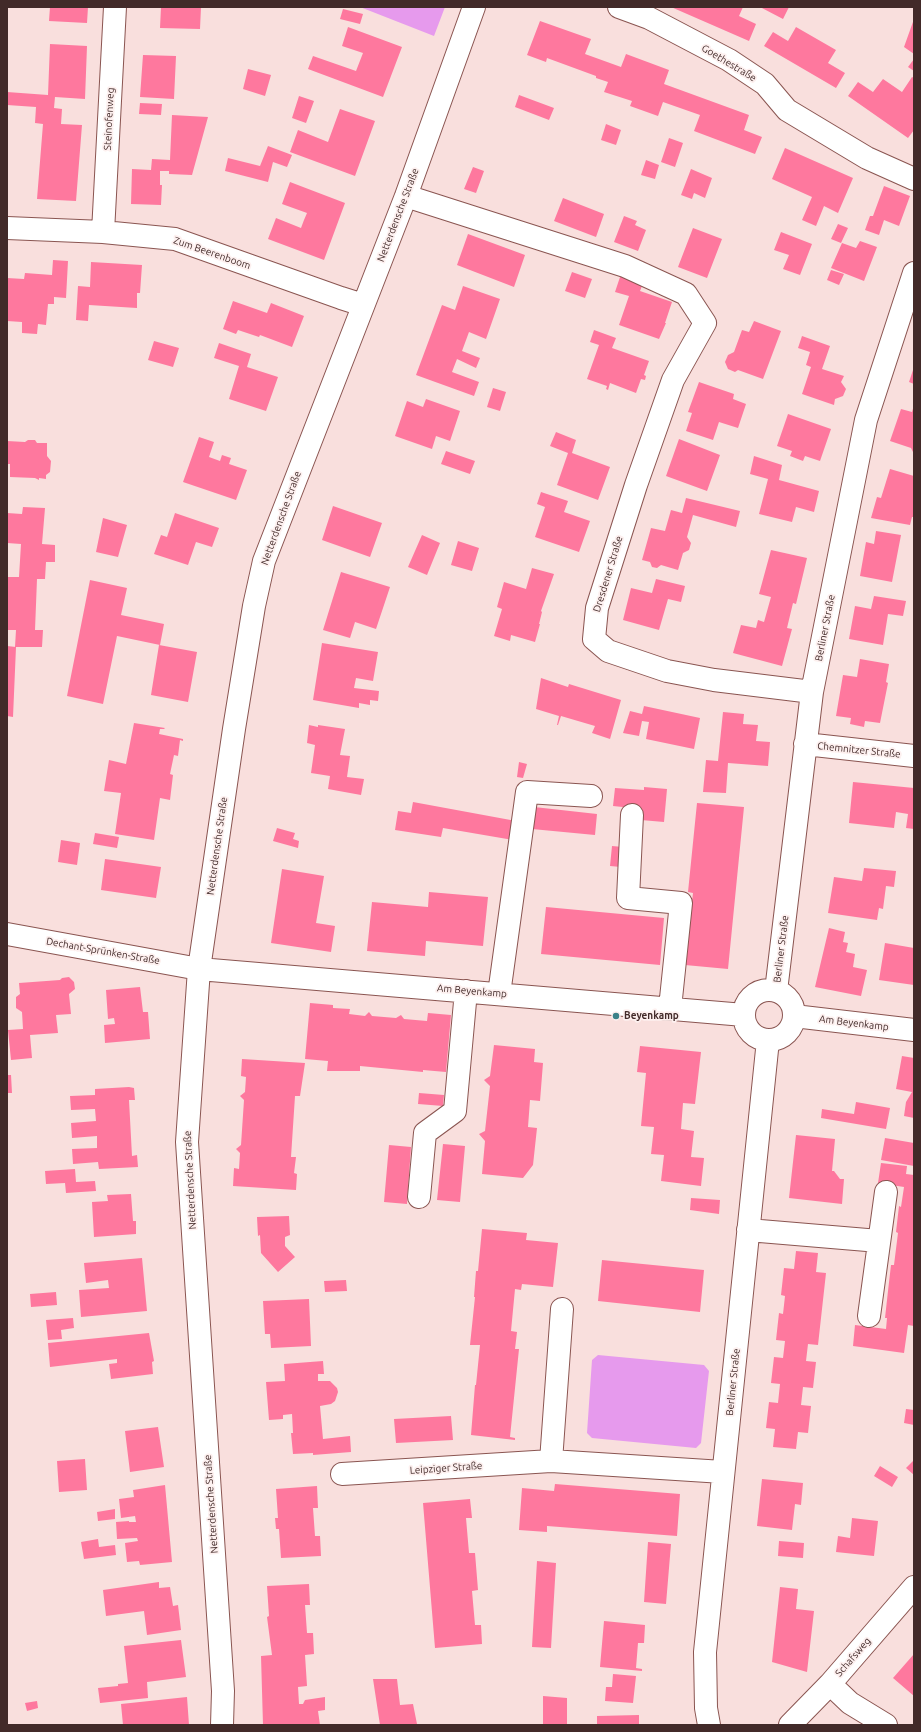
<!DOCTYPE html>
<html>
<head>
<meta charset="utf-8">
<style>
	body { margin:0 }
	#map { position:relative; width:921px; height:1732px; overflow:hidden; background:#f9dfdd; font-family:Ubuntu,sans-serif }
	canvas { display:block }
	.frame { position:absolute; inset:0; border:8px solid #422a29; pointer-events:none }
</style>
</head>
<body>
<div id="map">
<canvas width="921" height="1732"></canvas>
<div class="frame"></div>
</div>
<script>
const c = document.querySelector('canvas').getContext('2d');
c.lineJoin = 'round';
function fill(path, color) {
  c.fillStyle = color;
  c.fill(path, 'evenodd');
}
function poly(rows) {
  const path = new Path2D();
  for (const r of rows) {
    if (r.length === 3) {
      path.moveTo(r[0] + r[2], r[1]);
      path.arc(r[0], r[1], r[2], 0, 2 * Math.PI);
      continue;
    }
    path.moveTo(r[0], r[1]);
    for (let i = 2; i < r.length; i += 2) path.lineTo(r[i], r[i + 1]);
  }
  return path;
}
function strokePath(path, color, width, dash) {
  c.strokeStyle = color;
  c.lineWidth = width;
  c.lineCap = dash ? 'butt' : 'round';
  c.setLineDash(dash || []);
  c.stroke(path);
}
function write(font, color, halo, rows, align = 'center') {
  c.font = font + ' Ubuntu,sans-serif';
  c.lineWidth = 3.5;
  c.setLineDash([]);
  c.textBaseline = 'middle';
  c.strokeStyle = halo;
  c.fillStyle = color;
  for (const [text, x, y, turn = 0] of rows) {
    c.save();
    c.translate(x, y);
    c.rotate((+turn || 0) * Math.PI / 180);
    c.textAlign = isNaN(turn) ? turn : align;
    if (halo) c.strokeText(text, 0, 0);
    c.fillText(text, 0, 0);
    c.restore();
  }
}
const green = poly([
	[360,7,445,7,434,36],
	[598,1355,704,1365,709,1371,701,1443,696,1448,592,1438,587,1433,592,1360]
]);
const building = poly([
	[50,7,88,7,87,23,49,21],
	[161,7,201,7,200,29,160,28],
	[671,7,743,7,739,16,756,24,749,41],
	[760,7,789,7,783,19],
	[343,9,363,14,360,24,340,19],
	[914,19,914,54,904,47],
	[540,21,591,39,585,54,621,67,626,54,669,70,664,84,749,115,744,130,762,137,755,154,694,131,700,115,663,102,658,116,630,106,632,101,604,92,608,82,596,78,596,76,547,58,546,62,527,55],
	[348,27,402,47,383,97,308,69,313,56,356,71,363,53,342,46],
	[796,27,836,50,828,63,845,73,836,88,764,46,773,32,788,41],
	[50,44,87,46,85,99,55,97,54,108,62,109,61,124,82,125,76,201,37,199,43,124,35,123,36,107,7,105,7,92,48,95],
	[143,55,176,56,174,99,140,97],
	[914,59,914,71,908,67],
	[248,69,271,75,265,96,243,89],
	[912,77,914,78,914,130,908,138,848,96,858,82,873,92,883,79,902,92],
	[519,95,554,108,549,120,515,107],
	[299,96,314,101,306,123,292,118],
	[140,103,162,104,161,115,139,114],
	[340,109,375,121,355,176,290,152,298,130,328,142],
	[172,115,208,117,192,175,169,174,169,171,160,171,160,185,162,185,161,205,131,204,132,169,151,170,152,159,170,160],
	[606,124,621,130,616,145,601,140],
	[669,138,683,143,675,167,661,162],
	[268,146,292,155,287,167,273,162,268,182,225,171,228,158,260,166],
	[785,148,853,178,838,213,824,206,816,226,802,220,812,197,772,179],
	[646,160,659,165,655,179,641,175],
	[473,167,484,171,476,193,464,189],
	[691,169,712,178,705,198,694,193,692,199,681,195],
	[290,182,345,203,324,260,268,239,276,218,301,228,304,220,307,213,282,204],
	[884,186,910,196,899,226,884,220,879,235,865,230,870,216,873,216],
	[563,198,604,214,596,237,554,221],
	[624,216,637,221,635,225,646,230,638,251,614,242],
	[838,224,848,228,841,243,831,239],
	[693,228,722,239,707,278,678,267],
	[781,232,812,244,800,275,783,269,789,255,774,250],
	[468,234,525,255,514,287,457,265],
	[860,241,877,247,864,281,831,268,842,243,856,248],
	[53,260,68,261,66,298,54,297,54,304,48,304,46,325,38,324,37,334,22,333,22,322,7,321,7,278,24,279,25,273,52,275],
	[91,262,142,265,140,293,137,293,137,308,89,305,88,321,76,320,78,286,90,287],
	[831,270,844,274,839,285,827,280],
	[572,272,592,279,585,298,565,291],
	[621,274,644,281,640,291,672,302,665,323,666,323,659,339,619,325,629,296,615,292],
	[463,286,500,299,486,339,469,332,462,351,480,358,476,368,457,359,452,372,479,382,474,396,416,375,442,305,455,310],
	[233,301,267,313,271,303,304,316,292,347,260,335,259,337,238,330,236,334,223,329],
	[754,321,781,331,763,379,738,370,735,372,728,369,725,362,728,355,734,352,742,330,749,332],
	[594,330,616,338,612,348,649,361,644,375,646,376,645,380,641,379,636,393,610,383,608,390,606,389,607,386,587,379,599,345,590,342],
	[802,336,830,346,822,369,844,376,841,382,846,389,843,396,835,399,834,405,802,394,811,367,806,365,810,352,798,348],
	[154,341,179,348,173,367,148,360],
	[219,343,251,354,247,367,278,377,266,411,229,399,239,366,214,358],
	[914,367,914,384,909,382],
	[699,382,734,394,733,399,746,404,738,428,719,422,713,440,686,431,692,413,688,412],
	[493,388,506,392,500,411,487,407],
	[426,399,460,411,450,441,436,436,432,449,395,436,407,401,423,407],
	[914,405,914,454,911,448,890,441,901,409,912,412],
	[788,414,831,429,820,461,805,456,803,461,790,456,792,451,777,446],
	[556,432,576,440,572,453,610,467,598,500,557,485,568,453,550,446],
	[199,437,214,442,209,457,220,461,222,455,231,458,229,464,247,470,236,500,183,482],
	[679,439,720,455,707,491,666,476],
	[28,440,35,440,37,443,47,443,47,456,51,461,50,472,46,475,46,479,39,478,39,480,35,478,10,477,10,464,7,464,7,441,25,442],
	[446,451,475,461,470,474,441,464],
	[754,456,782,465,779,480,819,491,814,512,796,507,792,522,759,514,768,479,750,474],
	[890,469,914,476,914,517,912,517,910,525,871,518,877,497,881,498],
	[541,492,568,501,564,512,590,521,579,552,535,537,545,507,537,504],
	[686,498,740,511,736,527,693,515,687,537,691,543,689,550,683,553,678,570,661,565,657,568,652,567,650,562,642,560,651,528,665,531,671,510,682,513],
	[333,506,382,523,370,557,322,540],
	[23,507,45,508,42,544,55,545,55,562,46,562,45,579,37,579,35,630,43,630,42,647,15,647,16,630,7,630,7,577,19,577,21,544,7,543,7,513,22,514],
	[175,513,219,528,212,547,196,542,188,565,154,554,161,535,167,537],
	[103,518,127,525,118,557,96,552],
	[876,531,901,535,892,582,860,576,866,542,874,544],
	[422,535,440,543,427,575,408,567],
	[458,541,479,548,472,571,451,565],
	[771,550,807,558,796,604,793,603,787,628,792,629,782,666,733,653,741,625,756,628,758,620,764,622,771,597,759,594],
	[532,568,554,574,541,611,542,612,539,624,540,624,535,642,511,635,510,641,494,636,502,609,497,607,504,582,526,589],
	[341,572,390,587,376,629,355,622,350,638,323,630],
	[656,579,685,586,681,602,668,599,659,630,623,620,631,588,652,593],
	[90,580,127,588,121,615,164,624,160,645,117,636,103,704,67,696],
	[874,596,906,601,903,616,888,614,883,645,849,639,855,606,871,609],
	[322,643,378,652,373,681,356,678,354,688,379,691,378,701,370,700,370,705,359,703,359,708,313,700],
	[159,645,197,652,188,702,151,695],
	[7,646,16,647,13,717,7,716],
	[860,659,889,664,886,682,888,683,880,723,865,721,864,727,850,724,851,718,836,716,843,675,857,677],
	[541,678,568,687,569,684,621,700,610,739,592,733,595,726,561,716,558,725,557,725,559,716,536,709],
	[644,706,700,718,694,749,646,739,649,722,642,721,639,736,623,733,630,711,642,714],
	[723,712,744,714,743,724,758,725,756,741,770,742,768,766,728,763,726,793,703,792,706,760,718,761],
	[134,723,165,728,164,729,160,729,159,734,183,739,183,741,180,740,178,756,174,755,170,774,173,775,170,800,160,798,154,840,115,834,121,793,104,791,109,760,126,764],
	[309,725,318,727,318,725,345,729,340,755,350,756,347,777,364,779,361,795,328,789,330,776,311,773,315,745,307,743],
	[519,762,527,764,523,778,517,777],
	[853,782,914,788,914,829,906,828,908,814,896,812,894,828,849,823],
	[644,787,667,789,664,822,641,820,642,809,613,806,615,788,644,790],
	[413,802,516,821,513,840,443,828,441,837,395,830,398,811,411,813],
	[697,803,744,807,728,969,685,965,693,893,688,892],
	[534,807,597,814,595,835,532,829],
	[277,828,295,833,293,839,299,841,298,848,273,841],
	[95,833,119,837,117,848,93,844],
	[61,840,80,843,77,865,58,862],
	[612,846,623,847,621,867,610,866],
	[105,859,161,867,156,898,101,890],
	[864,868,896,871,894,887,886,886,883,909,879,908,877,920,828,913,834,877,862,881],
	[282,869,324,876,316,923,335,926,331,952,271,943],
	[429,892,488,897,483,946,426,941,425,956,367,951,372,902,428,907],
	[546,907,664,918,660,965,541,954],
	[829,928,845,932,843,942,848,943,846,952,855,954,853,967,867,970,861,996,815,987],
	[885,943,914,948,914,985,879,980],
	[69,977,74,982,75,989,69,994,71,1014,56,1015,58,1033,30,1035,32,1058,11,1060,8,1030,23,1029,22,1012,16,1008,16,997,20,994,19,983,60,980,62,978],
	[140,987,143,1012,148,1012,150,1039,105,1043,104,1025,115,1024,114,1018,108,1019,106,990],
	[310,1003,333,1005,333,1008,350,1009,349,1014,365,1016,369,1012,372,1016,396,1018,401,1015,404,1019,427,1021,428,1013,451,1015,446,1072,423,1070,423,1072,360,1066,360,1071,327,1071,328,1061,305,1059],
	[494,1045,535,1049,534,1062,543,1063,540,1101,530,1100,528,1127,537,1128,533,1165,523,1178,482,1174,485,1141,479,1134,485,1131,490,1086,484,1080,490,1076],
	[640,1046,701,1052,695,1104,683,1103,681,1129,694,1131,691,1157,704,1158,701,1186,661,1181,664,1155,651,1154,654,1127,641,1126,646,1073,637,1072],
	[902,1056,914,1058,914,1118,904,1116,906,1102,912,1092,896,1089],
	[242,1059,305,1063,300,1096,295,1096,291,1157,296,1157,294,1173,297,1174,296,1190,233,1186,234,1168,239,1169,240,1153,236,1149,241,1145,244,1100,240,1096,245,1092,246,1077,241,1076],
	[7,1075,11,1075,12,1093,7,1093],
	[129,1087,134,1088,135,1100,129,1100,132,1156,137,1155,138,1167,99,1169,98,1162,73,1164,72,1149,97,1148,97,1136,72,1138,71,1123,96,1121,95,1109,71,1110,70,1096,95,1095,95,1089],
	[419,1093,444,1095,443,1106,418,1104],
	[856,1102,890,1108,886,1129,821,1118,822,1109,854,1114],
	[796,1135,835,1139,832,1171,834,1171,840,1179,844,1179,842,1204,789,1198],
	[885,1138,914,1143,914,1166,881,1160],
	[443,1144,465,1146,460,1202,437,1200],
	[389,1145,411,1147,407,1204,384,1202],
	[881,1163,907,1166,906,1174,914,1175,914,1326,908,1325,904,1353,853,1346,855,1325,886,1329,887,1318,885,1318,888,1291,891,1265,894,1265,898,1233,896,1232,899,1206,901,1207,904,1187,878,1183],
	[75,1169,76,1182,95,1181,96,1191,66,1193,65,1183,46,1184,45,1171],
	[131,1194,133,1221,136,1221,136,1234,94,1237,92,1202,108,1201,107,1195],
	[691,1198,720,1200,719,1214,690,1210],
	[289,1216,290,1235,285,1237,285,1246,295,1257,278,1272,261,1253,260,1235,258,1236,257,1217],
	[482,1229,527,1233,526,1240,558,1243,553,1287,522,1284,521,1290,515,1289,511,1331,517,1332,515,1349,519,1349,510,1437,515,1438,515,1440,471,1435,475,1385,476,1385,480,1345,470,1345,475,1297,474,1297,476,1271,478,1271],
	[796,1251,818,1253,816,1272,826,1273,818,1345,808,1344,806,1361,816,1362,813,1388,803,1387,801,1405,811,1406,808,1433,798,1432,796,1449,773,1447,775,1429,766,1428,769,1402,778,1403,780,1384,771,1383,774,1357,783,1358,785,1341,776,1340,779,1313,783,1314,785,1296,781,1295,784,1268,794,1269],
	[142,1258,147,1311,81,1317,79,1290,109,1288,108,1280,86,1283,84,1263],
	[602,1260,704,1270,700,1312,598,1301],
	[346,1280,347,1291,325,1292,324,1281],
	[56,1292,57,1305,31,1307,30,1294],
	[309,1299,311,1346,271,1348,270,1334,265,1334,263,1301],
	[73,1318,74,1328,61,1330,62,1339,48,1340,46,1320],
	[149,1333,154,1361,152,1362,153,1374,111,1379,109,1364,117,1363,117,1359,50,1367,48,1343],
	[323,1361,324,1374,318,1374,318,1381,330,1381,337,1388,338,1392,335,1401,331,1404,320,1406,323,1439,350,1436,351,1452,313,1455,313,1453,293,1454,291,1433,293,1433,292,1414,283,1415,283,1419,269,1420,266,1382,285,1381,284,1364],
	[906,1409,914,1410,914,1425,904,1423],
	[451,1416,453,1440,396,1443,394,1419],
	[158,1427,164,1467,130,1472,125,1431],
	[85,1459,87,1490,59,1492,57,1461],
	[914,1460,914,1475,906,1468],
	[880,1466,898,1477,892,1487,874,1476],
	[762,1479,803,1483,801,1505,795,1504,792,1530,757,1526],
	[555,1484,680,1494,677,1536,547,1526,547,1532,519,1530,522,1488,554,1491],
	[165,1485,172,1562,140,1565,139,1561,127,1562,125,1543,138,1541,137,1538,117,1539,116,1522,129,1521,129,1522,136,1522,135,1516,121,1518,119,1499,134,1497,133,1490],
	[317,1486,318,1508,313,1508,315,1536,320,1536,321,1556,281,1558,279,1529,276,1529,275,1518,278,1518,276,1489],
	[470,1499,472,1518,466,1518,469,1553,475,1553,478,1590,472,1591,475,1625,481,1625,482,1644,435,1648,423,1503],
	[115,1509,115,1519,98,1521,97,1512],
	[852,1518,878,1521,874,1556,836,1552,838,1536,850,1538],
	[98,1539,99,1547,115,1545,116,1555,84,1559,81,1542],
	[779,1541,804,1543,803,1558,778,1556],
	[648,1542,671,1544,666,1604,644,1602],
	[537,1561,556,1563,551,1648,532,1647],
	[159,1582,159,1588,170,1587,173,1606,178,1605,181,1630,147,1635,144,1611,106,1616,103,1590],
	[309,1584,310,1605,305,1605,307,1633,313,1633,314,1654,305,1655,307,1686,298,1687,299,1704,303,1704,305,1700,325,1697,325,1710,318,1711,320,1725,263,1725,261,1656,272,1655,267,1617,269,1616,267,1586],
	[780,1587,798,1589,796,1609,814,1611,807,1672,772,1662],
	[604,1621,645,1625,644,1643,638,1643,636,1668,642,1669,642,1671,600,1667],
	[181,1640,186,1677,147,1682,148,1698,100,1703,98,1688,118,1686,118,1684,128,1683,124,1646],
	[914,1654,914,1696,893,1678],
	[613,1674,636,1676,633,1703,605,1701,606,1687,612,1687],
	[373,1679,397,1679,400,1705,413,1704,417,1724,380,1725],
	[543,1696,567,1698,567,1725,543,1725],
	[187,1697,189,1725,123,1725,121,1704],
	[37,1701,38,1708,27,1711,25,1703],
	[639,1715,639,1725,597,1725,597,1716]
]);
const minor = poly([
	[619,7,649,18,729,60,765,84,787,110,867,158,914,179],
	[406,196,625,266,686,294,705,323,673,380,636,485,597,608,594,639,608,651,667,671,714,680,812,692],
	[7,228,103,232,175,239,341,298,363,305],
	[103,232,115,7],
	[805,744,914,756],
	[632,815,628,898,681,903,670,1008],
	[7,934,199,969,744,1015],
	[769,1015,25],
	[776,991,812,692,866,420,914,273],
	[499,994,527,792,591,796],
	[794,1016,914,1030],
	[419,1197,425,1133,455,1111,466,991],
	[748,1230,879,1241],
	[869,1316,886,1192],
	[551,1461,562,1309],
	[342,1474,551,1461,723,1472],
	[830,1684,850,1703,886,1725],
	[222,1725,223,1691,187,1142,199,969,234,729,254,606,264,561,406,196,474,7],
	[709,1725,706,1708,705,1652,768,1040],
	[790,1725,830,1684,914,1587]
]);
const markers = [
	[616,1016,4,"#3b8289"]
];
const streetNames = [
	["Goethestraße",729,63,31],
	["Steinofenweg",109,119,-87],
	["Netterdensche Straße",398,215,-69],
	["Zum Beerenboom",212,253,19],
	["Netterdensche Straße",281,518,-70],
	["Dresdener Straße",608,574,-73],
	["Berliner Straße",825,628,-79],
	["Chemnitzer Straße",859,750,6],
	["Netterdensche Straße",217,846,-82],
	["Berliner Straße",781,949,-83],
	["Dechant-Sprünken-Straße",103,951,10],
	["Am Beyenkamp",472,991,5],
	["Am Beyenkamp",854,1023,7],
	["Netterdensche Straße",190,1180,-93],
	["Berliner Straße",733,1382,-84],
	["Leipziger Straße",446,1468,-4],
	["Netterdensche Straße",211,1504,-94],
	["Schafsweg",853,1657,-49]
];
const poiNames = [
	["Beyenkamp",624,1016]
];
fill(green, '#e69aed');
fill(building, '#fe789e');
strokePath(minor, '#8a5551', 24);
strokePath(minor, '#fff', 22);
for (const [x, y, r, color] of markers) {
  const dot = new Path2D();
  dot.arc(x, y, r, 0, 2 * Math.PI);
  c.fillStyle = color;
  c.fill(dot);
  strokePath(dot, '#fdf0ef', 1.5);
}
write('10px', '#422a29', '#fdf0ef', streetNames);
write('bold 10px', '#422a29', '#fdf0ef', poiNames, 'left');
</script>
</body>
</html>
